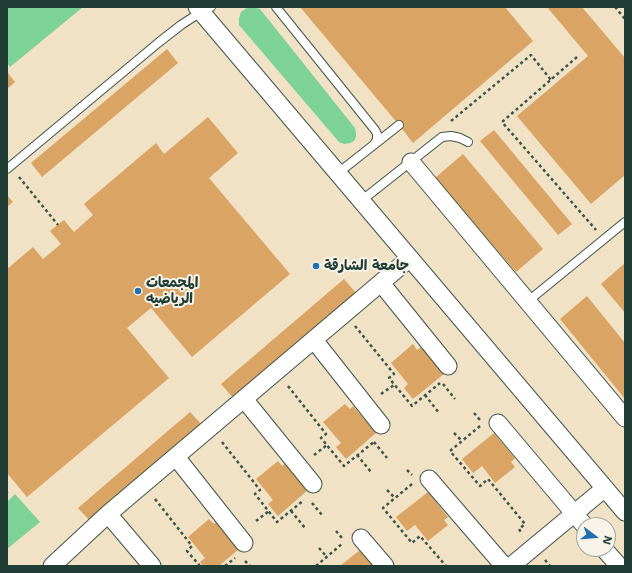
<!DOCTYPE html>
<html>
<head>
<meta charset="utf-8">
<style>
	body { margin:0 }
	#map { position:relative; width:632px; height:573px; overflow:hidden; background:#f1e1c5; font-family:"Shantell Sans",sans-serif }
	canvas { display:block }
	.frame { position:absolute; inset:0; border:8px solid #1f3d34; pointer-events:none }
	.north { position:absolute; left:576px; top:517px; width:40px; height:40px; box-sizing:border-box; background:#f7f3e8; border:1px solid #a1aaa0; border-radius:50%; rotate:106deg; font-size:11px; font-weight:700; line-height:16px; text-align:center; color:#1f3d34 }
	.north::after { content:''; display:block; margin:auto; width:14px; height:18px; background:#1f6fb2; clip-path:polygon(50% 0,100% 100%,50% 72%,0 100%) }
</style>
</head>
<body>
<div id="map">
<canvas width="632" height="573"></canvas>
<div class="frame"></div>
<div class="north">N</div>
</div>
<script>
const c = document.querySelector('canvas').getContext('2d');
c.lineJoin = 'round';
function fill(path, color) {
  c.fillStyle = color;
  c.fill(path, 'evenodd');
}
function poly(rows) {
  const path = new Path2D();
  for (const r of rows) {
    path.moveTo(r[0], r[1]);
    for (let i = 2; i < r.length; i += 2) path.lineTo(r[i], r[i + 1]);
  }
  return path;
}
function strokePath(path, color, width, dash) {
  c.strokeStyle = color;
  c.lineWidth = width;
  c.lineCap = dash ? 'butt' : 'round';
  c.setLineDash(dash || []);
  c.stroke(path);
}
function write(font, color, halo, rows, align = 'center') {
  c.font = font + ' "Shantell Sans","Playpen Sans Arabic",sans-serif';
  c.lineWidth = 4;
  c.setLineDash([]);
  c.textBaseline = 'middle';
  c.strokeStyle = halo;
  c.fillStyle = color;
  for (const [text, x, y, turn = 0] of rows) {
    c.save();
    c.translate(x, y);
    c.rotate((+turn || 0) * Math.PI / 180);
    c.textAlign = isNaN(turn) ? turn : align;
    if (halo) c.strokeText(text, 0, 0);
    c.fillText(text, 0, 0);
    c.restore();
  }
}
const green = poly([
	[7,7,83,7,10,67,7,63],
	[253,7,260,9,355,128,356,133,356,137,354,141,350,143,344,144,339,142,239,25,239,18,241,12,247,8],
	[15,494,40,522,7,549,7,502]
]);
const building = poly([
	[300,7,505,7,533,41,413,143,399,125],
	[547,7,582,7,625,58,625,175,591,204,517,116,588,56],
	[167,49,178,63,42,177,31,163],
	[7,72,15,82,7,89],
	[208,117,238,153,209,178,290,274,192,357,151,308,127,328,169,378,27,497,7,473,7,269,33,247,43,259,61,244,50,231,64,220,74,232,93,215,84,204,156,143,164,154],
	[494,130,572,224,558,235,480,141],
	[463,154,543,249,516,272,435,178],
	[7,195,13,202,7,207],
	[625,263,625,313,601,284],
	[344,279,356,293,234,399,221,384],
	[587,296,625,343,625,399,560,319],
	[413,344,417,350,421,347,444,374,413,399,404,388,408,384,391,363],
	[345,404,350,409,353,406,376,433,346,459,336,447,341,443,323,422],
	[190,412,203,426,91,522,78,508],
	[494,433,515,458,511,462,515,467,495,483,482,466,473,473,462,459],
	[278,461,282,466,286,463,308,490,278,516,268,504,273,500,256,479],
	[428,492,448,517,444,520,448,525,428,541,415,525,407,531,396,517],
	[209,519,214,524,218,521,240,548,219,566,203,566,200,562,205,558,188,537],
	[360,550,373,566,340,566]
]);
const path = poly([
	[615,7,625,19],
	[577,57,502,122,596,230],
	[451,121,531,55,551,80],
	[19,177,58,225],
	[355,326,394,374,389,378,412,406,440,383],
	[443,384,455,399],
	[288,386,326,434,321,438,344,466,375,441],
	[381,394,394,385],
	[425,395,439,413],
	[474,413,480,420],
	[480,426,450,451,480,486,488,479,525,524,519,529,522,534],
	[454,433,462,441],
	[222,442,260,490,255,494,277,522,304,500],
	[374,442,387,458],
	[314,455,327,445],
	[357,455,371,472],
	[407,470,412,475],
	[412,484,383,508,412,543,420,536,446,566],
	[387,490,395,498],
	[7,493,7,492],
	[155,499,192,546,187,551,200,566],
	[312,503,322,515],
	[291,511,306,529],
	[256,521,269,511],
	[336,531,342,538],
	[319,548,327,557],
	[545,560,550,566],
	[245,561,250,566],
	[225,566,235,558],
	[316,566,343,543]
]);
const service = poly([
	[276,7,375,130,377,134,377,139,375,143],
	[7,169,158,43,181,25,201,12,211,7],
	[338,173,399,125],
	[361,201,442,137,451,136,460,138,468,142],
	[527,302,625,222]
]);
const minor = poly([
	[197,7,625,512],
	[411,162,625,418],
	[381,283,448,366],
	[314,340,381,425],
	[244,399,313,484],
	[498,423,584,525],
	[176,457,244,543],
	[429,479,504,566],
	[108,514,152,566],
	[361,538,385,566],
	[604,549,619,566],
	[52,566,108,514,410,258],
	[511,566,605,488]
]);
const markers = [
	[316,266,4,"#1f6fb2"],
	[138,291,4,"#1f6fb2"]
];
const poiNames = [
	["جامعة الشارقة",324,266],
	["المجمعات",146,283],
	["الرياضيه",146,299]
];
fill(green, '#7dd397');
fill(building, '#daa464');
strokePath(service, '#3e564a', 10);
strokePath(minor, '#3e564a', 19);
strokePath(path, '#3e564a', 2.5, [3, 3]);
strokePath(service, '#fff', 8);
strokePath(minor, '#fff', 17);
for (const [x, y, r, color] of markers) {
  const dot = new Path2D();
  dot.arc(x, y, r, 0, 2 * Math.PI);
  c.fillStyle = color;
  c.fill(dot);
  strokePath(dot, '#f7f3e8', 1.5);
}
write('bold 14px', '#1f3d34', '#f7f3e8', poiNames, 'left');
</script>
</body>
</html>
